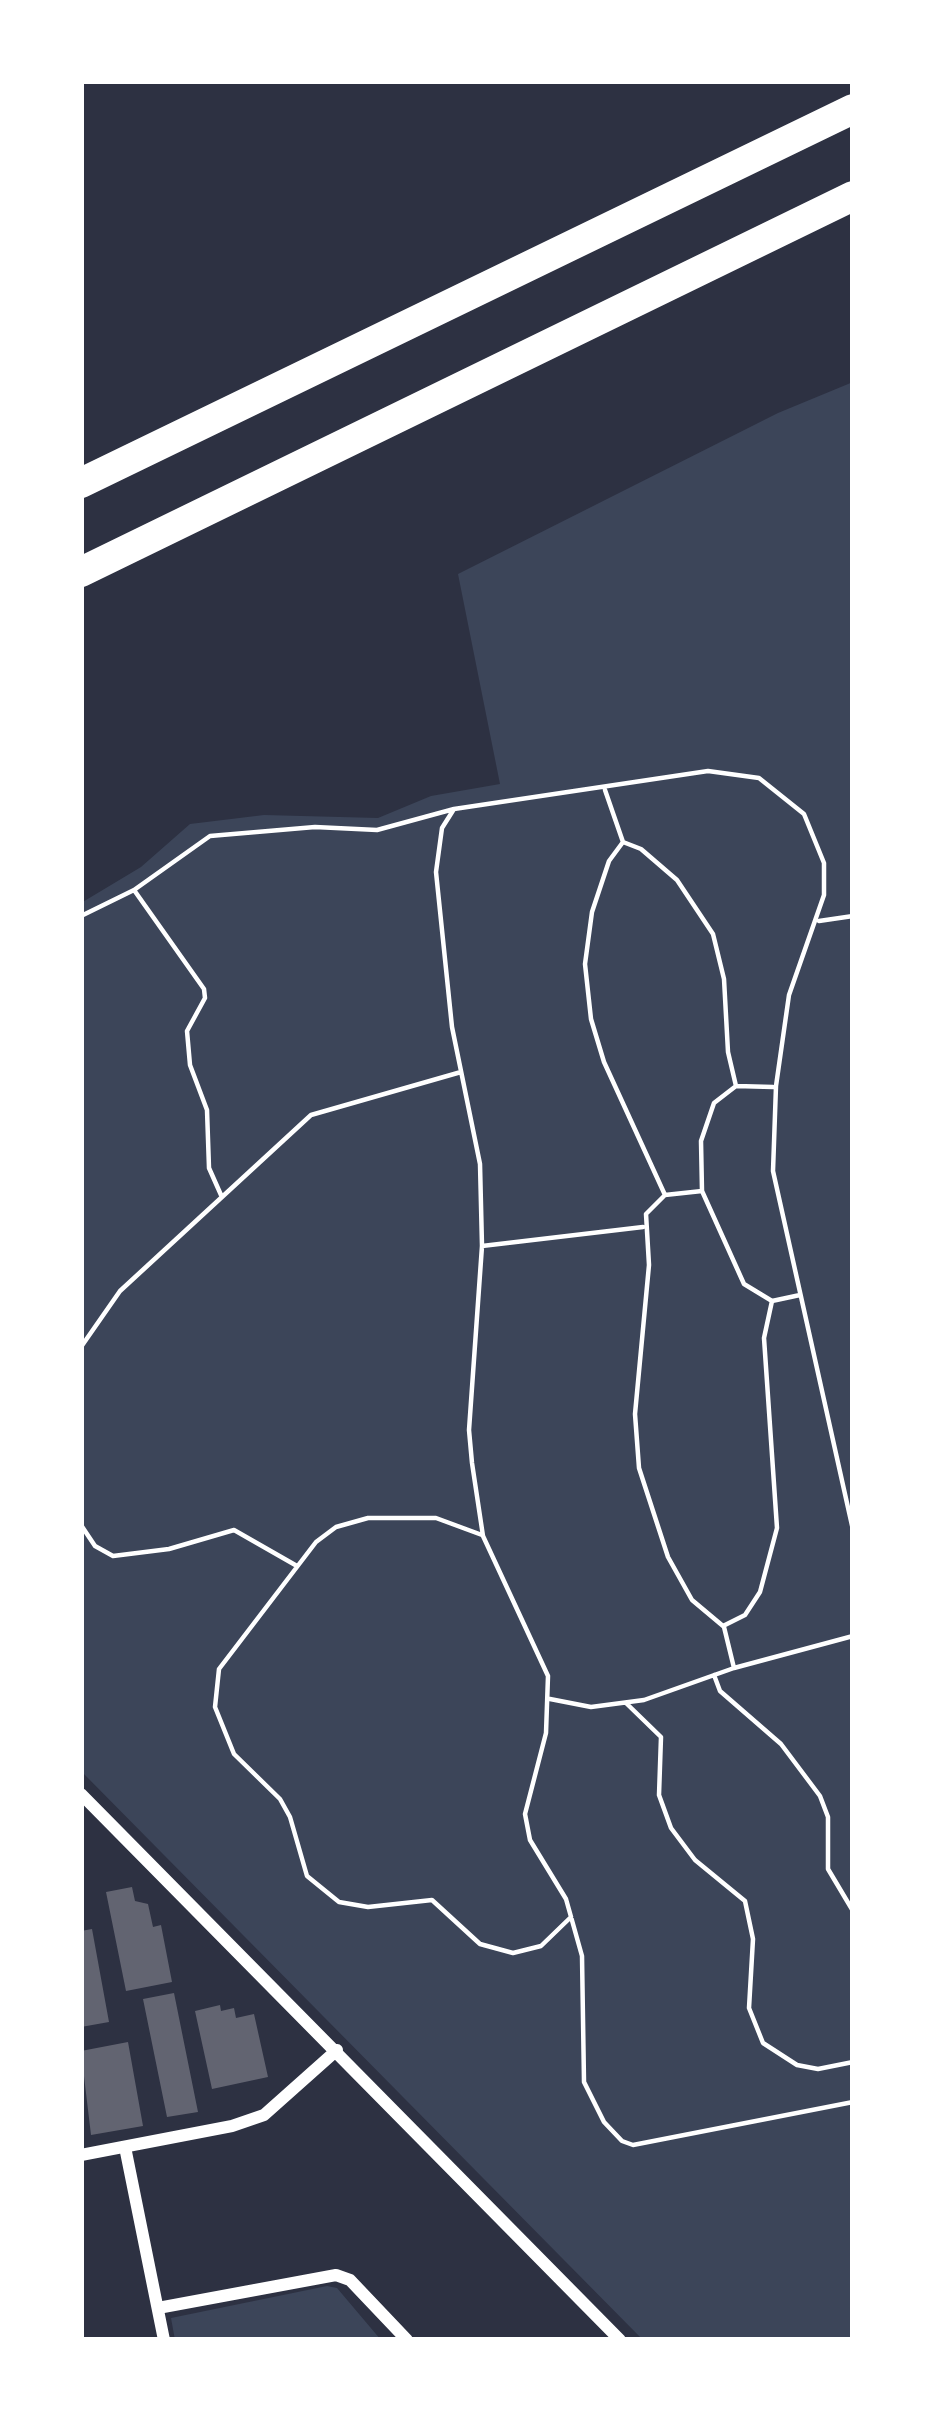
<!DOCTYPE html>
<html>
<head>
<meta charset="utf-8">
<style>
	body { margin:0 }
	#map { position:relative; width:934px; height:2421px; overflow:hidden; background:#2d3142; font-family:"Asap Condensed",sans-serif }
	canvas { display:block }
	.frame { position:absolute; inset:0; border:84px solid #fff; pointer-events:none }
</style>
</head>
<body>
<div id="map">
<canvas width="934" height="2421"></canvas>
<div class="frame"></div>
</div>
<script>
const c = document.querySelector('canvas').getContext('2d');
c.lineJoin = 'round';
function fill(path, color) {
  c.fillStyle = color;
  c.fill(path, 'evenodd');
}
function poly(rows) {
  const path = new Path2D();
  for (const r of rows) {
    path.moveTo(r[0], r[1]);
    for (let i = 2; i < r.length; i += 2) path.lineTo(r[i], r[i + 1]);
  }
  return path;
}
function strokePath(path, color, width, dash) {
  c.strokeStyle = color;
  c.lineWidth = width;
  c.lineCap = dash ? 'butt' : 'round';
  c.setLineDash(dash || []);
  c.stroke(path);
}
const green = poly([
	[853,382,853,2340,643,2340,81,1771,81,903,141,867,190,824,264,815,378,818,431,796,500,784,458,574,778,413],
	[327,2286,337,2288,381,2340,175,2340,171,2318]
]);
const building = poly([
	[132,1887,135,1901,148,1904,153,1927,161,1925,172,1982,126,1991,106,1892],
	[92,1929,109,2022,81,2027,81,1931],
	[174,1993,198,2112,167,2117,143,1999],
	[220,2005,221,2011,234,2008,236,2018,254,2014,268,2077,212,2089,195,2011],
	[128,2042,143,2126,91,2135,81,2051]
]);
const path = poly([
	[605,790,623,842,609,861,592,912,585,964,591,1019,604,1062,665,1195],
	[623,842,641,849,677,880,713,934,724,979,728,1052,736,1086],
	[134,890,204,989,205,998,187,1031,190,1065,207,1110,209,1168,221,1195],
	[81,916,134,890,210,836,315,827,377,830,454,809],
	[819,921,853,916],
	[702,1191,744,1284,772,1301,764,1338,777,1528,760,1592,745,1615,723,1626,692,1600,668,1557,639,1468,635,1414,649,1265,646,1214,665,1195,702,1191],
	[702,1191,701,1141,714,1103,736,1086,773,1087],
	[482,1246,643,1227],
	[772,1301,800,1295],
	[81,1347,120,1291,311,1115,461,1072],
	[81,1525,95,1546,113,1556,169,1549,234,1530,297,1566],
	[853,1530,773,1171,776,1086,789,995,824,895,824,863,804,814,759,778,708,771,454,809,442,828,436,872,452,1027,480,1164,482,1246,469,1430,472,1463,483,1536,548,1676,546,1733,525,1814,530,1840,566,1899,582,1956,584,2082,604,2122,622,2141,633,2145,853,2102],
	[482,1535,436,1518,368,1518,336,1527,316,1542,219,1669,215,1707,234,1754,280,1799,290,1817,307,1876,339,1902,368,1907,432,1900,480,1944,513,1953,541,1946,571,1917],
	[724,1627,734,1668],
	[714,1675,720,1691,781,1744,820,1796,828,1817,828,1869,853,1911],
	[550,1699,591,1707,644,1700,734,1668,853,1636],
	[626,1703,661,1737,659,1795,671,1828,695,1860,745,1901,753,1939,749,2008,763,2043,797,2065,818,2069,853,2062]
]);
const minor = poly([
	[81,1794,620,2340],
	[125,2147,164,2340],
	[81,2155,232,2126,264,2115,337,2050],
	[158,2308,336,2275,350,2280,407,2340]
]);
const motorway = poly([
	[81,483,853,109],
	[81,572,853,196]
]);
fill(green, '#3c4559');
fill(building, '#626471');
strokePath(path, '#fff', 4.5);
strokePath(minor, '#fff', 12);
strokePath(motorway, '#fff', 30);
</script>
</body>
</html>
